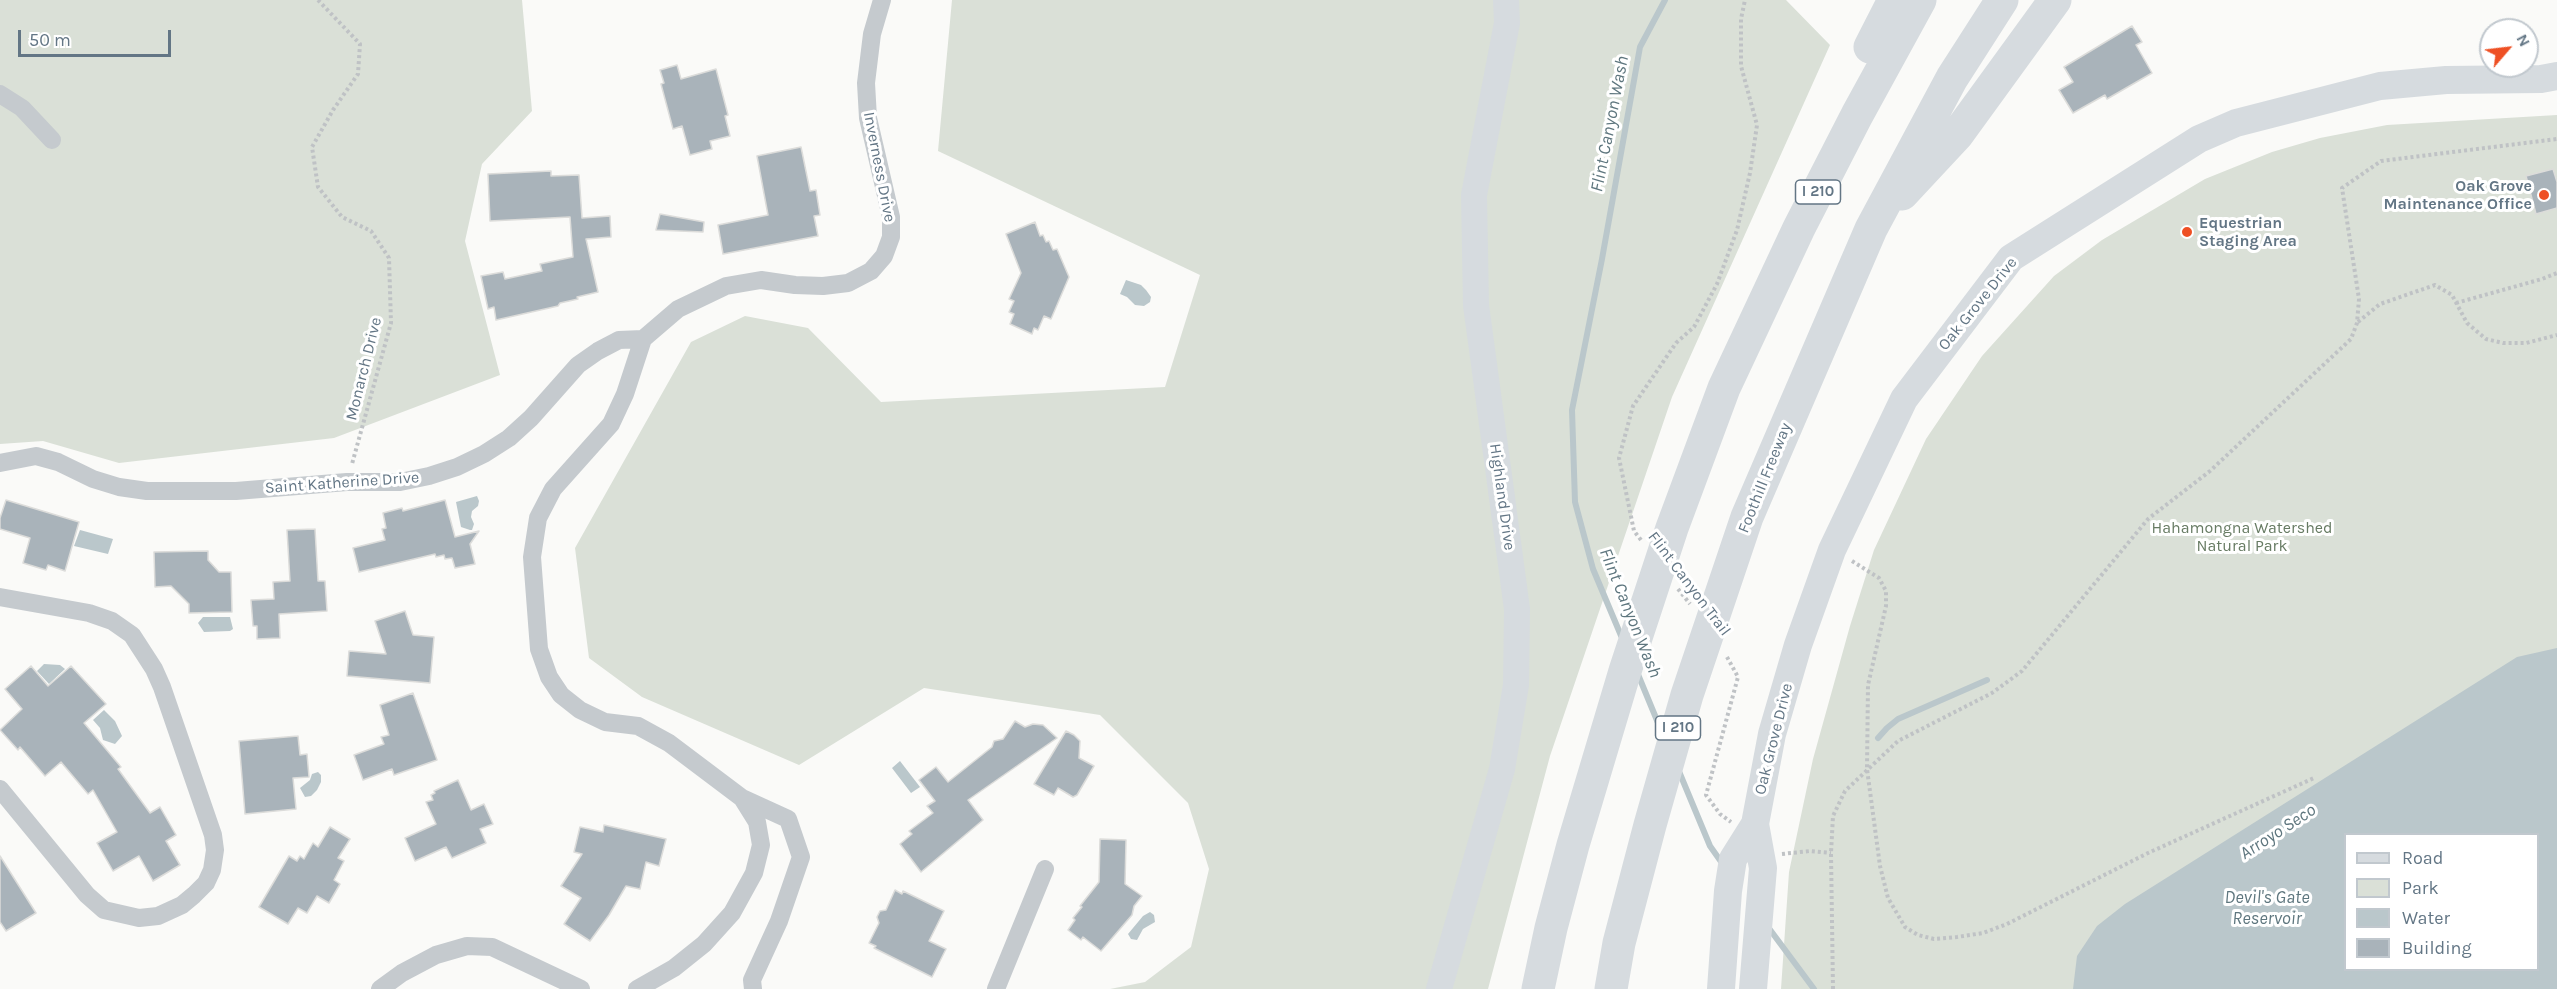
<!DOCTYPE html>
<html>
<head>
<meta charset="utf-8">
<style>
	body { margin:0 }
	#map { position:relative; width:2557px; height:989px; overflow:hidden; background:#fafaf8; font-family:Karla,sans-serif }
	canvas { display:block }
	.legend { position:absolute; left:2344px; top:833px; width:195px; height:138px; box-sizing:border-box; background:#fff; border:2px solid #c1c8ce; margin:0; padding:8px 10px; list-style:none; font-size:18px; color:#637685 }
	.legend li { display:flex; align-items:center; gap:12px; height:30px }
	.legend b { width:30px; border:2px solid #c1c8ce }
	.north { position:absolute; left:2479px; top:18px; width:60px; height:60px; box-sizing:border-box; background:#fff; border:2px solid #c1c8ce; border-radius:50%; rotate:62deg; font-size:16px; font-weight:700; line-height:24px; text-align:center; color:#637685 }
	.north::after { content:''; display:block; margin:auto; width:21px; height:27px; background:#ee5024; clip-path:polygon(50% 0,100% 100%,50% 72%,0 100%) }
	.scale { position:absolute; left:18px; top:30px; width:153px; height:27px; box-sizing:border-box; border:3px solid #637685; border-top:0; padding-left:8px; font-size:18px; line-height:21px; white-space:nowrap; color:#637685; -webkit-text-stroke:4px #fff; paint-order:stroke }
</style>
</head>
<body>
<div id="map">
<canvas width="2557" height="989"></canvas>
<ul class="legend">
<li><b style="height:8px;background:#d6dbdf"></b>Road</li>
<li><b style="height:16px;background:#dae0d7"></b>Park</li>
<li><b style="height:16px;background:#bac7cb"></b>Water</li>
<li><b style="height:16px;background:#a9b3ba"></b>Building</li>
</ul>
<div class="north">N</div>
<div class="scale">50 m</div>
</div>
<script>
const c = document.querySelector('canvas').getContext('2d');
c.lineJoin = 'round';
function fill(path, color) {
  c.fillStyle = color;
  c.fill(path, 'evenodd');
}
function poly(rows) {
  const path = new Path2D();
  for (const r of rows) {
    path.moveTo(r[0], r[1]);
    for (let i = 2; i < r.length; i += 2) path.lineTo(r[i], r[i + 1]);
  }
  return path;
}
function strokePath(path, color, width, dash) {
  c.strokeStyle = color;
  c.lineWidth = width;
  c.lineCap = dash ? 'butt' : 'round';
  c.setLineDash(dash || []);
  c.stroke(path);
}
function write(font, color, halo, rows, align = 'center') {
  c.font = font + ' Karla,sans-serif';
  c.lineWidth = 6;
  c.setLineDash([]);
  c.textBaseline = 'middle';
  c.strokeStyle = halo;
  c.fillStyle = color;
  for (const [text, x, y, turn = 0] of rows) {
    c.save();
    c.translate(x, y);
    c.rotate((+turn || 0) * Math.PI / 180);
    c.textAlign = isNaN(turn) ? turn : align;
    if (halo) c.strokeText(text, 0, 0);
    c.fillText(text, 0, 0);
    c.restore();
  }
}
const green = poly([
	[0,0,522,0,532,111,482,164,465,241,500,375,334,438,119,463,43,441,0,444],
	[952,0,1786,0,1830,45,1672,397,1550,756,1488,989,1110,989,1145,982,1191,947,1209,869,1188,803,1100,715,924,688,799,765,642,697,589,658,575,548,691,342,745,316,808,328,881,402,1165,387,1200,275,938,151],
	[2557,115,2557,989,1781,989,1789,872,1813,759,1850,626,1874,550,1926,439,1982,356,2054,276,2102,240,2205,179,2272,152,2320,138,2387,125],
	[2346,834,2538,834,2538,970,2346,970]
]);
const water = poly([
	[1126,280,1141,285,1146,290,1151,297,1150,302,1144,306,1135,305,1127,297,1120,294],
	[477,496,479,501,478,506,472,511,471,517,474,524,472,530,470,530,461,527,456,502],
	[80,530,113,539,108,554,74,546],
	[203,617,230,617,233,629,230,631,204,632,198,623],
	[2557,648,2557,989,2073,989,2077,956,2097,926,2125,904,2517,657],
	[2346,834,2538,834,2538,970,2346,970],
	[44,664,60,665,65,669,49,684,37,671],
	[104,710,115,721,122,736,115,744,103,740,100,728,93,720],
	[900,761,920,787,911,793,892,768],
	[318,772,321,775,321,782,317,790,311,796,305,797,300,788,310,780,312,774],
	[1150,912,1154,915,1155,922,1143,929,1137,940,1131,939,1128,934,1143,916]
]);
const stream = poly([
	[1622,638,1593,569,1575,502,1572,410,1602,259,1640,47,1665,0],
	[1637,672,1663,735],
	[1878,738,1887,728,1898,719,1987,680],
	[1678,769,1710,846,1722,863],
	[1768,927,1814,989]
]);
const building = poly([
	[2132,26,2142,42,2136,45,2152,73,2107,99,2105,95,2073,113,2059,90,2073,82,2064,67,2132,26],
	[677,65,681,79,716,69,728,115,725,116,730,136,710,141,712,149,690,155,682,126,673,129,661,84,664,83,660,70,677,65],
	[801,147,810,191,816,190,820,215,814,216,818,236,723,254,718,225,768,215,757,156,801,147],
	[2553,169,2557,182,2557,208,2536,214,2526,176,2553,169],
	[551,171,551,176,579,175,582,218,610,216,611,237,586,239,598,292,577,297,578,299,560,303,558,306,496,320,494,307,488,309,481,276,503,272,505,279,542,271,540,264,573,257,570,217,490,221,488,174,551,171],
	[660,214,704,222,703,232,656,230,660,214],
	[1035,222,1040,236,1043,235,1046,242,1049,241,1053,250,1057,249,1069,277,1051,319,1044,316,1038,330,1034,328,1032,334,1010,324,1014,314,1009,312,1014,301,1009,299,1021,273,1006,234,1035,222],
	[6,500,79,522,65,571,48,565,46,570,23,563,30,538,0,529,0,518,6,500],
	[445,500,455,537,479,531,470,544,475,564,455,568,452,558,445,559,444,555,436,557,435,554,359,572,353,548,385,540,382,529,386,528,383,513,402,508,403,511,445,500],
	[315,529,318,581,325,581,327,611,279,614,280,638,257,639,257,626,253,626,251,600,274,599,273,582,290,581,287,530,315,529],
	[208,551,208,560,219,572,231,572,232,612,189,613,189,604,171,586,155,587,154,552,208,551],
	[405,611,413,635,434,637,430,683,347,676,349,651,386,654,375,621,405,611],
	[31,666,48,686,71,666,106,704,84,723,121,767,118,769,150,813,160,807,176,835,166,841,180,865,153,881,139,856,113,871,97,843,117,832,93,790,88,794,61,762,45,776,20,747,18,750,0,730,22,709,5,689,31,666],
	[413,693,437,760,394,775,392,769,363,780,354,755,384,744,381,737,389,735,380,705,413,693],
	[1015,721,1025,727,1033,724,1043,725,1057,738,968,800,983,820,921,872,900,844,912,834,909,831,933,813,927,806,935,801,919,780,936,767,948,782,992,747,994,741,1003,739,1015,721],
	[1066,731,1074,735,1080,741,1079,758,1094,766,1077,795,1073,797,1058,788,1054,795,1034,784,1066,731],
	[298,736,300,755,307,754,309,777,293,778,296,809,245,814,239,741,298,736],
	[458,780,471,810,484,804,493,824,480,829,486,843,452,858,446,847,415,861,405,838,436,824,426,802,433,800,431,795,435,793,434,791,458,780],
	[604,825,666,839,659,866,646,862,640,889,626,886,609,915,590,941,564,924,581,898,561,886,582,854,574,852,580,827,603,832,604,825],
	[330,827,350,839,338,858,344,861,334,880,340,884,329,903,317,896,307,913,298,908,288,924,259,907,289,856,297,861,300,856,304,859,313,843,318,847,330,827],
	[1100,839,1126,840,1125,884,1142,896,1134,906,1132,915,1101,951,1083,937,1081,940,1068,930,1075,920,1073,918,1082,907,1080,906,1099,882,1100,839],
	[0,856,36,913,6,931,0,922,0,856],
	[895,890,902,894,903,891,944,911,929,941,946,949,932,977,874,948,876,946,869,943,879,923,877,917,880,911,886,910,895,890]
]);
const path = poly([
	[318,0,360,44,358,74,333,110,312,147,318,187,342,217,371,231,389,258,391,323,352,464],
	[2456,303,2542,279,2557,273],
	[2358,322,2380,304,2435,285,2452,295,2467,323,2486,339,2503,343,2526,343,2557,335],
	[1641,540,1634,531,1619,458,1633,406,1676,343,1694,327,1717,284,1737,230,1750,173,1757,125,1741,66,1741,19,1745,0],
	[1852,561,1879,578,1886,591,1886,606,1868,685,1867,769,1880,866,1888,898,1905,927,1918,935,1934,939,1957,937,1983,933,2007,924,2148,853,2314,778],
	[1678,589,1690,604],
	[1727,657,1738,677,1706,795,1720,814,1731,822],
	[1782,854,1810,851,1831,853],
	[1833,989,1831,853,1833,816,1845,791,1898,741,1992,693,2022,671,2148,519,2210,471,2351,339,2357,323,2359,299,2342,188,2381,161,2557,139]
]);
const street = poly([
	[0,94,22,108,52,140],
	[0,463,36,456,58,462,93,479,119,487,147,491,236,491,347,482,400,482,429,476,457,467,484,454,509,438,531,418,578,365,598,351,619,340,643,339],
	[0,597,89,613,112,621,132,635,154,669,162,687,213,835,215,850,212,870,206,883,194,895,182,905,158,916,139,918,104,910,87,895,0,789],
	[742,798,788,819,801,857,779,921,752,980,753,989],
	[380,989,402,973,436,955,467,946,492,947,581,989],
	[637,989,674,968,704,944,732,913,754,873,761,845,757,822,742,798,669,743,638,726,605,722,580,710,561,695,549,677,539,649,532,557,538,518,553,489,611,424,625,394,643,339,678,309,726,286,761,280,795,285,823,286,848,283,871,271,884,256,891,237,891,217,868,118,866,83,872,34,882,0],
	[996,989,1045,869]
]);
const secondary = poly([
	[1439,989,1502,769,1516,685,1517,609,1476,305,1474,195,1507,23,1506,0]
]);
const primary = poly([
	[1721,989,1728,891,1733,859,1755,824,1772,734,1798,645,1832,550,1904,399,2011,258,2199,139,2236,123,2380,86,2446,80,2541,79,2557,76],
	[1753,989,1763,868,1755,824]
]);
const highway = poly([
	[1870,47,1894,0],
	[1902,194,1957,135,2055,0],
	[1538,989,1551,928,1573,845,1625,671,1672,528,1724,388,1799,228,1857,115,1920,0],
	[1611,989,1619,943,1650,825,1687,695,1747,517,1871,229,1952,78,2002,0]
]);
const markers = [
	[2544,195,6,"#ee5024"],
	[2187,232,6,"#ee5024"]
];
const shields = [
	[1818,192,45],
	[1678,728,45]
];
const shieldNames = [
	["I 210",1818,192],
	["I 210",1678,728]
];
const streetNames = [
	["Inverness Drive",879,167,79],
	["Oak Grove Drive",1978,304,-51],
	["Monarch Drive",364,369,-76],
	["Foothill Freeway",1765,478,-68],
	["Saint Katherine Drive",342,483,-4],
	["Highland Drive",1502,497,82],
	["Flint Canyon Trail",1689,584,53],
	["Oak Grove Drive",1774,739,-76]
];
const poiNames = [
	["Oak Grove",2532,186],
	["Maintenance Office",2532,204],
	["Equestrian",2199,223,"left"],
	["Staging Area",2199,241,"left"]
];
const parkNames = [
	["Hahamongna Watershed",2242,528],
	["Natural Park",2242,546]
];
const waterNames = [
	["Flint Canyon Wash",1610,124,-79],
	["Flint Canyon Wash",1630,613,68],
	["Arroyo Seco",2278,832,-33],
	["Devil's Gate",2267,898],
	["Reservoir",2267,919]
];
fill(green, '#dae0d7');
fill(water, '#bac7cb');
strokePath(stream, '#bac7cb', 6);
fill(building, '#a9b3ba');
strokePath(building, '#dcdcda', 1.5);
strokePath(path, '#bfc2c5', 4, [3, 3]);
strokePath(street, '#c5cace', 18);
strokePath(secondary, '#d6dbdf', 26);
strokePath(primary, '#d6dbdf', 28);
strokePath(highway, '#d6dbdf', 33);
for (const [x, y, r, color] of markers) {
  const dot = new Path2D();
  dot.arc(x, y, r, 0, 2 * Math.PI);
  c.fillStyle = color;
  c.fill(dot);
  strokePath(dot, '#fff', 2);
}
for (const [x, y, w] of shields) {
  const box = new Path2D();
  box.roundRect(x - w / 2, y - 12, w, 24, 4.5);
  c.fillStyle = '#fff';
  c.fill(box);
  strokePath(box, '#637685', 1.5);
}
write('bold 15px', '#637685', null, shieldNames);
write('16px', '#637685', '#fff', streetNames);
write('bold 16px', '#637685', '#fff', poiNames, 'right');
write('16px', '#677b63', '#fff', parkNames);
write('italic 18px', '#5e767e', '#fff', waterNames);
</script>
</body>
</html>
